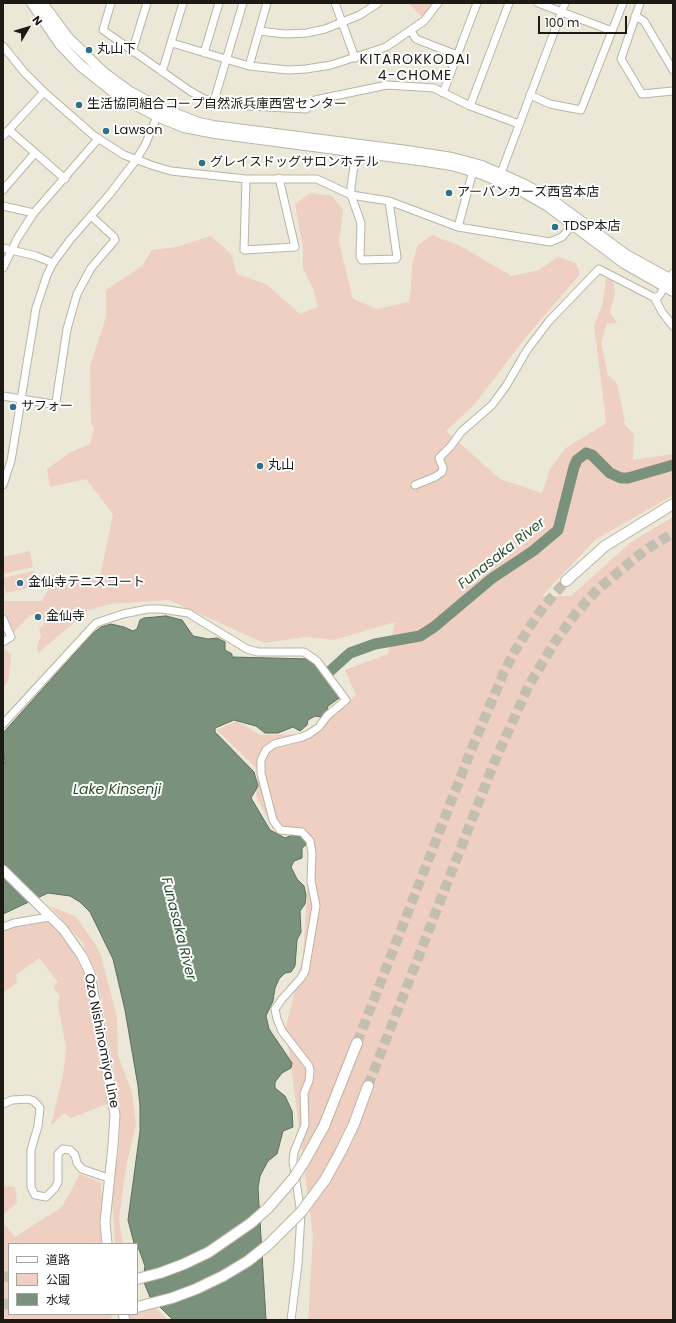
<!DOCTYPE html>
<html>
<head>
<meta charset="utf-8">
<style>
	body { margin:0 }
	#map { position:relative; width:676px; height:1323px; overflow:hidden; background:#ece8d8; font-family:Poppins,"Noto Sans JP",sans-serif }
	canvas { display:block }
	.frame { position:absolute; inset:0; border:4px solid #1c1a15; pointer-events:none }
	.legend { position:absolute; left:8px; top:1243px; width:130px; height:72px; box-sizing:border-box; background:#fff; border:1px solid #a4a3a1; margin:0; padding:5px 7px; list-style:none; font-size:12px; color:#1c1a15 }
	.legend li { display:flex; align-items:center; gap:8px; height:20px }
	.legend b { width:20px; border:1px solid #a4a3a1 }
	.north { position:absolute; left:8px; top:8px; width:40px; height:40px; -webkit-text-stroke:3px #fff; paint-order:stroke; rotate:52deg; font-size:11px; font-weight:700; line-height:16px; text-align:center; color:#1c1a15 }
	.north::after { content:''; display:block; margin:auto; width:14px; height:18px; background:#1c1a15; clip-path:polygon(50% 0,100% 100%,50% 72%,0 100%) }
	.scale { position:absolute; left:538px; top:16px; width:89px; height:18px; box-sizing:border-box; border:2px solid #1c1a15; border-top:0; padding-left:5px; font-size:12px; line-height:14px; white-space:nowrap; color:#1c1a15; -webkit-text-stroke:3px #fff; paint-order:stroke }
</style>
</head>
<body>
<div id="map">
<canvas width="676" height="1323"></canvas>
<div class="frame"></div>
<ul class="legend">
<li><b style="height:5px;background:#fff"></b>道路</li>
<li><b style="height:11px;background:#eecfc1"></b>公園</li>
<li><b style="height:11px;background:#7a927b"></b>水域</li>
</ul>
<div class="north">N</div>
<div class="scale">100 m</div>
</div>
<script>
const c = document.querySelector('canvas').getContext('2d');
c.lineJoin = 'round';
function fill(path, color) {
  c.fillStyle = color;
  c.fill(path, 'evenodd');
}
function poly(rows) {
  const path = new Path2D();
  for (const r of rows) {
    path.moveTo(r[0], r[1]);
    for (let i = 2; i < r.length; i += 2) path.lineTo(r[i], r[i + 1]);
  }
  return path;
}
function strokePath(path, color, width, dash) {
  c.strokeStyle = color;
  c.lineWidth = width;
  c.lineCap = dash ? 'butt' : 'round';
  c.setLineDash(dash || []);
  c.stroke(path);
}
function write(font, color, halo, rows, align = 'center') {
  c.font = font + ' Poppins,"Noto Sans JP",sans-serif';
  c.lineWidth = 4;
  c.setLineDash([]);
  c.textBaseline = 'middle';
  c.strokeStyle = halo;
  c.fillStyle = color;
  for (const [text, x, y, turn = 0] of rows) {
    c.save();
    c.translate(x, y);
    c.rotate((+turn || 0) * Math.PI / 180);
    c.textAlign = isNaN(turn) ? turn : align;
    if (halo) c.strokeText(text, 0, 0);
    c.fillText(text, 0, 0);
    c.restore();
  }
}
const green = poly([
	[408,3,433,3,422,17],
	[310,193,332,196,343,209,339,242,353,299,377,309,409,302,411,289,412,263,418,245,432,235,460,246,512,276,539,270,558,257,576,263,580,274,526,337,474,405,446,431,500,479,542,493,550,469,566,448,605,424,606,420,594,326,603,303,606,278,613,281,615,293,610,312,617,323,607,324,601,342,608,375,617,384,625,421,624,424,634,434,633,460,673,454,673,495,595,540,542,596,571,596,631,542,673,517,673,1320,308,1320,313,1236,286,1027,303,956,309,862,303,831,273,829,256,796,258,770,217,730,237,721,260,735,301,734,333,716,356,695,345,670,388,654,395,622,334,640,305,637,264,643,169,600,111,604,89,610,38,653,37,647,41,636,39,628,45,623,40,614,30,615,14,632,5,615,4,601,42,601,49,588,48,573,68,580,100,577,113,514,86,479,50,487,47,469,69,453,90,444,94,429,91,423,90,366,106,317,106,290,142,266,152,250,176,247,211,236,231,254,237,274,266,284,300,314,318,307,313,288,303,268,303,248,295,204],
	[30,551,33,567,3,574,3,557],
	[34,571,37,586,6,593,3,578],
	[3,647,10,654,11,659,8,680,3,690],
	[50,906,75,916,94,942,101,956,117,1017,118,1055,132,1093,136,1124,127,1162,119,1219,123,1244,115,1244,112,1197,119,1148,120,1106,97,975,82,942],
	[45,919,60,933,77,959,87,979,95,1024,99,1055,106,1080,107,1104,71,1118,64,1113,51,1125,63,1075,66,1047,58,1005,60,996,53,987,58,982,39,958,16,975,17,983,3,993,3,931,17,925],
	[80,1174,101,1183,105,1244,9,1244,9,1314,111,1314,112,1318,106,1320,3,1320,3,1223,15,1237,62,1207],
	[3,1186,15,1187,17,1203,3,1215],
	[156,1308,168,1320,130,1320,128,1315]
]);
const water = poly([
	[166,616,182,620,193,636,208,639,217,638,225,642,225,650,232,654,232,657,310,659,342,696,328,706,326,713,321,717,315,716,308,720,307,725,300,731,293,727,278,733,265,733,256,726,234,720,215,728,215,732,254,772,258,786,251,798,270,830,285,838,298,833,307,844,302,848,302,858,294,861,291,867,297,879,304,886,306,895,305,904,300,911,301,932,297,940,295,966,291,972,285,973,279,979,275,988,273,1001,266,1016,269,1029,292,1063,291,1068,282,1073,275,1082,275,1088,285,1096,292,1111,293,1127,283,1131,277,1154,268,1161,260,1176,258,1188,266,1320,173,1320,150,1297,143,1280,145,1266,137,1244,134,1243,128,1220,140,1131,140,1106,138,1086,125,1010,113,959,90,912,80,902,70,896,48,893,3,914,3,767,5,761,3,753,3,733,92,634,101,627,111,624,124,627,133,631,137,629,140,620,144,618,166,616]
]);
const river = poly([
	[329,672,350,653,375,644,420,636,434,627,491,579,533,551,558,530,574,467,577,460,586,453,592,455,610,473,621,478,628,478,673,465]
]);
const highwayTunnel = poly([
	[357,1043,470,753,504,672,516,649,529,628,544,606,566,581],
	[368,1086,494,763,529,685,555,642,576,613,598,589,644,551,673,533],
	[3,1276,9,1277],
	[3,1303,9,1305]
]);
const minor = poly([
	[111,3,103,30,190,91,204,99,248,106,306,109,315,100,387,85,434,88,470,106,519,124],
	[335,3,355,58],
	[538,3,612,31],
	[640,3,621,59,642,94,673,91],
	[635,16,644,21,673,70],
	[259,31,285,34,307,33,325,29,360,15,378,3],
	[411,31,416,39,457,55],
	[172,43,249,66,288,70,306,69,331,65,386,47,424,21,438,3],
	[3,46,24,72,44,92,93,135,124,155,154,166,171,171,246,179,317,179,351,195,389,201,458,227,550,242,562,237,573,224],
	[132,52,147,3],
	[204,53,219,3],
	[249,66,267,3],
	[162,72,183,3],
	[443,93,477,3],
	[530,95,550,104,581,110,623,3],
	[214,101,243,3],
	[470,106,509,3],
	[9,130,65,179],
	[3,136,44,92],
	[356,152,351,187,351,195,361,223,360,257,362,260,396,259,397,257,389,201],
	[501,173,565,3],
	[246,179,244,250,295,247,279,178],
	[3,190,35,153],
	[3,206,34,213],
	[458,227,473,171],
	[3,248,36,256,53,263],
	[3,268,17,239,33,214,98,139],
	[654,297,662,312,673,326],
	[3,396,52,404,56,402,67,329,77,294,91,268,115,240,114,237,91,216],
	[3,485,11,461,36,308,47,275,53,263,70,240,109,195,136,160,145,145,159,112],
	[415,485,435,477,442,472,443,468,439,458,451,446,461,432,492,405,506,386,527,350,549,321,599,269,655,298,659,296,673,273],
	[3,619,11,637,3,642],
	[3,724,96,623,123,614,148,609,161,609,188,613,247,649,258,652,304,652,317,661,346,700,327,716,319,727,309,734,302,737,274,744,266,750,261,760,261,773,273,820,280,830,302,832,310,841,312,853,311,881,316,906,305,971,301,978,282,999,275,1009,277,1019,282,1031,309,1066,310,1071,309,1081,304,1093,305,1125,294,1152,293,1161,301,1214,298,1264,291,1320],
	[3,927,14,923,49,917],
	[3,1104,12,1100,28,1099,34,1101,40,1108,38,1126,31,1150,31,1187,35,1195,46,1197,55,1188,58,1182,58,1154,63,1149,70,1150,75,1155,77,1163,82,1169,108,1178]
]);
const major = poly([
	[3,870,63,929,82,956,90,973,115,1115,113,1146,105,1222,107,1244],
	[123,1314,125,1320]
]);
const highway = poly([
	[32,3,60,44,81,66,119,96,157,116,184,127,215,133,426,161,452,165,482,174,520,190,548,206,624,263,673,291],
	[42,3,68,38,104,73,130,92,160,108,199,123,213,126,407,151,452,158,482,166,523,184,552,200,626,255,673,281],
	[566,581,605,546,673,504],
	[324,1126,357,1043],
	[341,1151,354,1124,368,1086]
]);
const highwayBridge = poly([
	[137,1279,160,1273,184,1264,209,1252,251,1223,268,1208,293,1179,304,1162,324,1126],
	[137,1307,172,1298,196,1289,223,1276,248,1261,268,1245,302,1211,325,1180,341,1151]
]);
const markers = [
	[89,50,4,"#307084"],
	[79,105,4,"#307084"],
	[106,131,4,"#307084"],
	[202,163,4,"#307084"],
	[449,193,4,"#307084"],
	[555,227,4,"#307084"],
	[13,407,4,"#307084"],
	[260,466,4,"#307084"],
	[20,583,4,"#307084"],
	[38,617,4,"#307084"]
];
const poiNames = [
	["丸山下",97,50],
	["生活協同組合コープ自然派兵庫西宮センター",87,105],
	["Lawson",114,131],
	["グレイスドッグサロンホテル",210,163],
	["アーバンカーズ西宮本店",457,193],
	["TDSP本店",563,227],
	["サフォー",21,407],
	["丸山",268,466],
	["金仙寺テニスコート",28,583],
	["金仙寺",46,617]
];
const streetNames = [
	["Ozo Nishinomiya Line",101,1041,79]
];
const neighbourhoodNames = [
	["KITAROKKODAI",415,60],
	["4-CHOME",415,76]
];
const waterNames = [
	["Funasaka River",502,554,-38],
	["Lake Kinsenji",117,790],
	["Funasaka River",178,929,76]
];
fill(green, '#eecfc1');
fill(water, '#7a927b');
strokePath(water, '#5e6e5c', 1);
strokePath(river, '#7a927b', 11);
strokePath(highwayTunnel, '#c2bfb1', 10, [10, 5]);
strokePath(minor, '#b9b5a5', 9);
strokePath(major, '#b9b5a5', 11);
strokePath(highway, '#b9b5a5', 12);
strokePath(minor, '#fff', 7);
strokePath(major, '#fff', 9);
strokePath(highway, '#fff', 10);
strokePath(highwayBridge, '#b9b5a5', 12, []);
strokePath(highwayBridge, '#fff', 10);
for (const [x, y, r, color] of markers) {
  const dot = new Path2D();
  dot.arc(x, y, r, 0, 2 * Math.PI);
  c.fillStyle = color;
  c.fill(dot);
  strokePath(dot, '#fff', 1.5);
}
write('13px', '#1c1a15', '#fff', poiNames, 'left');
write('13px', '#1c1a15', '#fff', streetNames);
c.letterSpacing = '1px';
write('14px', '#1c1a15', '#fff', neighbourhoodNames);
c.letterSpacing = '0px';
write('italic 14px', '#2c522f', '#fff', waterNames);
</script>
</body>
</html>
